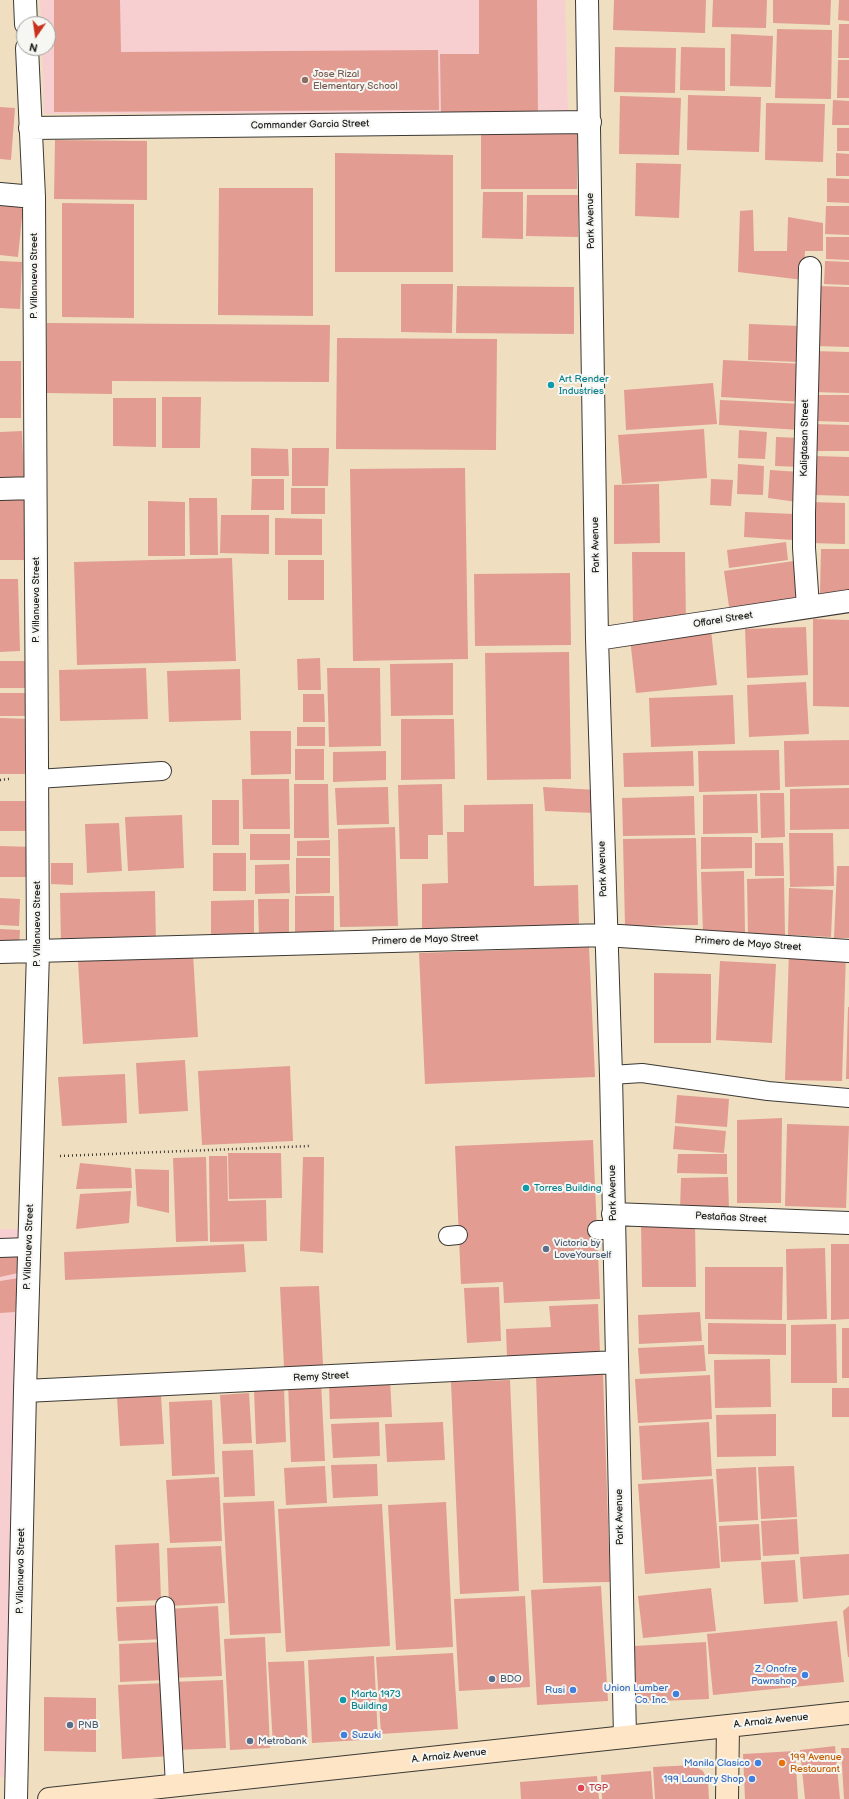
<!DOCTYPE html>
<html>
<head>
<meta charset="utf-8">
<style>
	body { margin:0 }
	#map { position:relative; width:849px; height:1799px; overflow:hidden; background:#efdfc0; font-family:"Balsamiq Sans",sans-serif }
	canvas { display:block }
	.north { position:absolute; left:16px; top:16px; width:40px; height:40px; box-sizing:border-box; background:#f6f6f2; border:1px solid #9f9f9c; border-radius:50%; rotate:193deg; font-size:11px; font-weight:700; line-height:16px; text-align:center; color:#1c1c1c }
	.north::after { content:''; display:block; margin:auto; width:14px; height:18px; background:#c8321e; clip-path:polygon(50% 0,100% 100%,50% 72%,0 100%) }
</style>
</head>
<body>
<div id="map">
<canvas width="849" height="1799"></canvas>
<div class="north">N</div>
</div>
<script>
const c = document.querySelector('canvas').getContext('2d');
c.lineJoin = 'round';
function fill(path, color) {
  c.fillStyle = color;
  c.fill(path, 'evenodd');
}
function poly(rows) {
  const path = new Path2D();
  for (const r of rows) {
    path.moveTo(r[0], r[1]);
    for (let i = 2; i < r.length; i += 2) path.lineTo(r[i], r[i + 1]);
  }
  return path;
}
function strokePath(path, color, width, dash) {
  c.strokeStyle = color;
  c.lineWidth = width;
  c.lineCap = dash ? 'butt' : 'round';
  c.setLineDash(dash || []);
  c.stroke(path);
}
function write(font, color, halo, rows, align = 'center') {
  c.font = font + ' "Balsamiq Sans",sans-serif';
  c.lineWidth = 4;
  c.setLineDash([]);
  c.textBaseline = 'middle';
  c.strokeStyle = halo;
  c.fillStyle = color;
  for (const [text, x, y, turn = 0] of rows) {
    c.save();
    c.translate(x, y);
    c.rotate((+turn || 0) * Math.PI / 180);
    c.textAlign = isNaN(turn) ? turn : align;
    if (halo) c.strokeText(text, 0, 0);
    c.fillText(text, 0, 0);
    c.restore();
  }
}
const built = poly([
	[40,0,565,0,568,112,44,114,42,48,48,48,48,24,41,24],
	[0,1229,21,1229,17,1776,0,1777]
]);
const building = poly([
	[54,0,120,0,121,52,438,50,439,110,54,112],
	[479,0,537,0,538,113,441,114,440,54,479,54],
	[614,0,706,0,705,33,613,30],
	[713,0,767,0,766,28,712,27],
	[773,0,831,0,830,25,773,23],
	[839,0,849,0,849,21,838,20],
	[839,24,849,24,849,58,838,58],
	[777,29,832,30,831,99,775,98],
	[731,34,773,36,771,87,730,86],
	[615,47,676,48,675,93,614,92],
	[681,47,725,48,725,91,680,90],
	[838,60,849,60,849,98,837,98],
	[688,95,761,97,759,152,687,150],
	[620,96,681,98,679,155,619,154],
	[833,100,849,101,849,125,832,125],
	[766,103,825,104,823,162,765,160],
	[0,107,15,108,11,160,0,159],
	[837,128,849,128,849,151,837,151],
	[481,132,577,133,577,189,481,189],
	[55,140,147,141,147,200,54,199],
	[335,153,453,155,453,272,335,272],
	[836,153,849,154,849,176,836,176],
	[636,163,681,164,679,218,635,216],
	[827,178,849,179,849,203,827,202],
	[219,188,313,188,313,316,218,315],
	[483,192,523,192,523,239,482,238],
	[527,195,578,195,578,237,526,236],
	[62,203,134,204,134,318,62,317],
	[0,205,23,207,18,257,0,255],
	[826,206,849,206,849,235,825,234],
	[753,210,754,251,787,251,788,217,823,223,823,251,805,251,803,280,738,272,740,211],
	[826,237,849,237,849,260,826,259],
	[0,261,22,262,20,309,0,308],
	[825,261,849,262,849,285,824,284],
	[401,284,453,284,452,333,401,332],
	[457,286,574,287,574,334,456,333],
	[817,286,849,287,849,347,816,346],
	[47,323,330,325,329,382,112,381,112,394,47,393],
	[749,324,800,326,799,362,748,360],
	[337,338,497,339,496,450,336,449],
	[813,351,849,352,849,393,812,392],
	[723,360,805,364,803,402,721,397],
	[0,361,21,361,21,418,0,418],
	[713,383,717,424,626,430,624,390],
	[814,395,849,395,849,422,814,421],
	[162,397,201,397,200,448,162,448],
	[113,398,156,398,156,447,113,446],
	[720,400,803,404,801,430,719,425],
	[812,424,849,425,849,451,812,451],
	[704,429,707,478,622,484,618,435],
	[739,430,767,432,765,459,738,458],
	[22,431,24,479,0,480,0,432],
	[776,437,801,438,801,467,775,466],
	[251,448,288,449,289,476,251,476],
	[292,448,329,448,328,486,292,486],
	[815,456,849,457,849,496,814,495],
	[738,464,764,466,763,495,737,494],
	[465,468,468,659,353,661,350,469],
	[770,470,800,472,797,502,768,498],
	[252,479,284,479,284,510,251,510],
	[711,479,733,480,731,506,710,505],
	[659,484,660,543,614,544,614,485],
	[291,488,325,488,325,514,291,514],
	[189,498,217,498,218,555,190,555],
	[0,500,25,500,27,560,0,560],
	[148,501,185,502,185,556,148,556],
	[810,502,845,503,845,544,810,543],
	[745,512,795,514,794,540,744,537],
	[221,515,269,515,269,554,220,553],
	[275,518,322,519,322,555,275,555],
	[786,542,788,560,729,568,727,550],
	[821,549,849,549,849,593,820,593],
	[632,552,685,552,686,624,633,624],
	[232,558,236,661,77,665,74,562],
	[288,560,324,560,324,600,288,600],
	[794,561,800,605,730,614,724,571],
	[570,573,571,645,475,646,474,574],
	[0,579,18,579,20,651,0,652],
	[813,619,849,620,849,707,813,706],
	[806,627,808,675,747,678,745,629],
	[711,630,717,685,636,693,630,638],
	[569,652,571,779,487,780,485,653],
	[320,658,321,690,298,690,297,659],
	[0,661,27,661,27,688,0,688],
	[453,663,453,715,391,716,390,664],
	[146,668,148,719,60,721,59,670],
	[327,668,380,668,381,746,329,747],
	[240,669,241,720,169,722,167,671],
	[806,682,809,734,749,737,747,685],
	[0,693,32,693,32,716,0,716],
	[303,694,324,694,325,722,303,722],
	[733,695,735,744,651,747,649,698],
	[0,718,32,719,33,774,0,774],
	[401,719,454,719,455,779,401,780],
	[297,727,325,727,325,746,297,746],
	[250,731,291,731,291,774,251,775],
	[849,740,849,785,785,787,784,741],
	[295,749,324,749,324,780,295,780],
	[779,750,780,790,699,792,698,751],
	[386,751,386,780,333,782,333,752],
	[693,751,694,786,624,787,623,753],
	[242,779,289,779,290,829,243,829],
	[294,784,328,784,329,838,294,838],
	[442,784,443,835,428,835,428,859,400,859,398,785],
	[388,787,389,824,337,825,335,788],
	[543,787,597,790,596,813,545,811],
	[849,788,849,829,790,830,790,789],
	[760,793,784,793,785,837,761,838],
	[757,794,758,833,703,834,703,795],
	[694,796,695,835,623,836,622,798],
	[212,800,239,800,239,845,212,845],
	[0,801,28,801,28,831,0,831],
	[533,804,534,886,578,885,579,926,422,928,422,884,448,883,447,832,464,832,464,805],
	[182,815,184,868,128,871,125,817],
	[119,823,122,871,87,873,85,824],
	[395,827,398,926,340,927,338,829],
	[789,833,833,833,834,886,790,887],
	[250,834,290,834,290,860,250,860],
	[701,837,752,837,752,868,701,869],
	[696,838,698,925,625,926,623,839],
	[330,840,330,856,297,856,297,841],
	[755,843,783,843,784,876,755,876],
	[0,846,34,847,32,877,0,877],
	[213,853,246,853,246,891,213,891],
	[296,858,330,858,330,893,296,894],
	[51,863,73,863,73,885,51,884],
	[289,864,290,893,255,894,255,865],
	[837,866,849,866,849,938,834,938],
	[744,871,745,933,703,934,701,872],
	[784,878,785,935,748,935,747,879],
	[789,888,833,890,831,937,788,935],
	[155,891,156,944,61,946,60,893],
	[295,896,334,896,334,935,295,936],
	[0,898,20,899,19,926,0,925],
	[258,899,289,899,289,938,259,938],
	[254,900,254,938,211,938,211,901],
	[0,929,20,930,19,948,0,948],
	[589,947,595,1077,425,1084,419,953],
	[789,951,846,953,842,1081,785,1080],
	[193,954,198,1037,83,1044,78,961],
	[720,961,776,964,772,1043,716,1040],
	[654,973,711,974,711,1043,654,1043],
	[848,1007,849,1007,849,1079,846,1079],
	[185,1060,188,1111,139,1114,136,1063],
	[290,1066,293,1141,202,1145,198,1071],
	[125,1074,127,1123,62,1126,58,1077],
	[677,1095,729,1099,727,1127,675,1123],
	[782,1118,781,1203,737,1203,737,1120],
	[787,1124,849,1126,846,1208,785,1206],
	[675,1126,726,1131,724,1153,673,1149],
	[593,1140,600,1299,504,1303,503,1282,461,1284,455,1146],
	[228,1153,281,1153,282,1198,229,1199],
	[678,1154,727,1154,727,1174,677,1173],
	[209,1156,227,1156,228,1201,266,1200,267,1241,210,1242],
	[206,1157,208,1241,176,1242,173,1158],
	[303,1157,324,1157,323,1253,300,1251],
	[80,1163,131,1168,132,1188,76,1189],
	[135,1169,169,1170,169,1213,137,1206],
	[728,1177,729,1209,680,1209,681,1178],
	[131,1191,129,1223,76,1229,80,1194],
	[641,1222,695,1222,696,1287,642,1287],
	[244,1244,246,1272,65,1280,64,1252],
	[831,1244,849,1244,849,1319,831,1320],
	[825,1248,827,1319,787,1320,786,1249],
	[0,1255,19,1255,18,1273,0,1277],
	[705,1267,783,1267,782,1320,705,1319],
	[19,1278,15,1312,0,1313,0,1281],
	[319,1286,323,1365,284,1367,280,1287],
	[499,1287,501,1341,467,1343,464,1288],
	[598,1304,600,1353,507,1357,506,1329,551,1327,549,1306],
	[700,1312,702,1341,639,1344,638,1315],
	[708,1323,786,1324,786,1355,708,1354],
	[836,1324,837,1383,791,1383,791,1325],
	[842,1328,849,1328,849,1378,842,1378],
	[704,1345,706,1371,640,1374,638,1348],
	[770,1359,771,1407,715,1408,714,1360],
	[603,1373,610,1582,543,1583,536,1375],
	[710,1375,712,1419,638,1423,635,1379],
	[390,1379,392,1417,330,1419,329,1382],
	[510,1380,519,1591,460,1594,451,1382],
	[321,1382,325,1461,291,1462,288,1383],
	[284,1388,286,1442,256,1444,254,1389],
	[832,1388,849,1388,849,1417,832,1417],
	[249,1393,252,1443,223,1444,220,1395],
	[161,1395,164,1444,120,1446,117,1397],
	[212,1400,215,1474,172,1476,169,1402],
	[776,1414,776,1456,717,1457,716,1415],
	[379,1422,380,1456,333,1458,331,1424],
	[443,1422,445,1460,387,1462,385,1424],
	[709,1422,712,1476,642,1480,639,1426],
	[253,1450,255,1496,224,1497,222,1451],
	[377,1464,378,1496,333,1498,331,1465],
	[325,1466,327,1503,286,1505,284,1468],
	[794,1466,797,1517,761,1519,758,1467],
	[756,1467,758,1520,719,1522,716,1469],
	[219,1477,222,1541,170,1543,166,1480],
	[713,1479,720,1568,645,1574,638,1484],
	[274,1501,281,1633,230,1635,223,1503],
	[446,1502,453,1647,396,1650,388,1505],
	[382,1504,390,1646,286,1652,278,1509],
	[797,1519,799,1554,763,1556,761,1521],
	[759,1524,761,1560,721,1562,719,1526],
	[159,1543,161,1600,117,1602,115,1545],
	[221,1546,225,1603,169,1606,167,1548],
	[849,1554,849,1595,803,1599,800,1557],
	[795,1560,798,1602,764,1604,761,1562],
	[601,1586,608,1701,537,1705,531,1590],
	[711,1588,716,1631,643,1638,638,1596],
	[525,1596,530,1687,459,1691,454,1599],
	[163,1605,165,1639,118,1641,116,1607],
	[218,1606,222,1676,170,1678,167,1609],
	[849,1606,849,1657,848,1657,843,1611],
	[837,1621,844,1682,713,1695,707,1634],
	[265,1637,270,1748,230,1750,224,1639],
	[164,1642,166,1680,120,1682,119,1644],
	[706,1642,709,1699,637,1702,634,1646],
	[453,1653,458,1729,381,1734,376,1657],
	[374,1656,378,1739,312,1743,308,1660],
	[304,1661,308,1743,273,1745,268,1662],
	[223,1680,226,1748,175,1750,172,1682],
	[167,1683,171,1756,122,1759,118,1685],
	[44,1697,96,1698,96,1752,44,1751],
	[835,1746,840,1799,805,1799,800,1750],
	[841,1748,849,1748,849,1799,844,1799],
	[795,1751,798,1799,745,1799,743,1754],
	[693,1765,703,1771,708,1782,709,1799,655,1799,653,1767],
	[651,1771,653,1799,602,1799,601,1775],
	[597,1776,599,1799,521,1799,520,1782]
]);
const path = poly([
	[0,780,9,779],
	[60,1156,310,1146]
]);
const lane = poly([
	[37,779,162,771],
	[611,1075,642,1073,768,1091,849,1098],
	[597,1230,614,1230],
	[448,1236,458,1235],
	[0,1248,29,1247],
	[165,1606,175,1785]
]);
const street = poly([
	[25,0,26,24],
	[587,0,597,639,611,1075,625,1737],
	[30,128,590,122],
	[0,194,34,197],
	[0,489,35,488],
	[808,607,804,548,804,513,810,268],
	[597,639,849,601],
	[0,952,605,935,849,951],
	[613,1214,849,1223],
	[25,1391,617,1362],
	[16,1799,25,1391,38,952,34,197,27,48]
]);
const secondary = poly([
	[49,1799,849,1713],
	[727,1799,728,1726]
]);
const markers = [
	[305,80,4,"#8d6e63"],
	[551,385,4,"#0f9aa8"],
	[526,1188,4,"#0f9aa8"],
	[546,1249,4,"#5c6f8a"],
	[805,1675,4,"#3f7fe0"],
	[492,1679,4,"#5c6f8a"],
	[573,1690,4,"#3f7fe0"],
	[676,1694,4,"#3f7fe0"],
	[343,1700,4,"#0f9aa8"],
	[70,1725,4,"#5c6f8a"],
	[344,1735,4,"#3f7fe0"],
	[250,1741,4,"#5c6f8a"],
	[758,1763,4,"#3f7fe0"],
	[782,1763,4,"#e8710a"],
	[752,1779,4,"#3f7fe0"],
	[581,1788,4,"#e0444e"]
];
const educationNames = [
	["Jose Rizal",313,74],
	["Elementary School",313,86]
];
const streetNames = [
	["Commander Garcia Street",310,125,-1],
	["Park Avenue",591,221,-91],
	["P. Villanueva Street",34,276,-90],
	["Kaligtasan Street",805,438,-89],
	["Park Avenue",596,545,-91],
	["P. Villanueva Street",36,600,-90],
	["Offarel Street",723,620,-9],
	["Park Avenue",603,869,-92],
	["P. Villanueva Street",37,924,-90],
	["Primero de Mayo Street",425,940,-2],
	["Primero de Mayo Street",748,944,4],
	["Park Avenue",613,1193,-91],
	["Pestañas Street",731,1218,3],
	["P. Villanueva Street",29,1247,-88],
	["Remy Street",321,1377,-3],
	["Park Avenue",620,1517,-91],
	["P. Villanueva Street",21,1571,-89],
	["A. Arnaiz Avenue",771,1721,-6],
	["A. Arnaiz Avenue",449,1756,-6]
];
const cultureNames = [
	["Art Render",559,379],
	["Industries",559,391],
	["Torres Building",534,1188],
	["Marta 1973",351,1694],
	["Building",351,1706]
];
const serviceNames = [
	["Victoria by",554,1243],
	["LoveYourself",554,1255],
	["BDO",500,1679],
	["PNB",78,1725],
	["Metrobank",258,1741]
];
const shopNames = [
	["Z. Onofre",797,1669],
	["Pawnshop",797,1681],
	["Union Lumber",668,1688],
	["Co. Inc.",668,1700],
	["Rusi",565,1690],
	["Suzuki",352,1735,"left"],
	["Manila Clasico",750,1763],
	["199 Laundry Shop",744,1779]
];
const foodNames = [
	["199 Avenue",790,1757],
	["Restaurant",790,1769]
];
const healthNames = [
	["TGP",589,1788]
];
fill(built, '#f7cfd0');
fill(building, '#e29c92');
strokePath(lane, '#3c3935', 20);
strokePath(street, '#3c3935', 24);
strokePath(secondary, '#3c3935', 24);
strokePath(path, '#3c3935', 2.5, [1, 3]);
strokePath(lane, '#fff', 18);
strokePath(street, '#fff', 22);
strokePath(secondary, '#fde5c5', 22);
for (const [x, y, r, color] of markers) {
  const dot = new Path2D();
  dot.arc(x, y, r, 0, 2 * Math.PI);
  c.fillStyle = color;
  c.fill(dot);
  strokePath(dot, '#f6f6f2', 1.5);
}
write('10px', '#785e54', '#f6f6f2', educationNames, 'left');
write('10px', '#1c1c1c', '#f6f6f2', streetNames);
write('10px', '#0d838f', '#f6f6f2', cultureNames, 'left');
write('10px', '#4e5e75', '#f6f6f2', serviceNames, 'left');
write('10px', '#366cbe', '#f6f6f2', shopNames, 'right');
write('10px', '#c56008', '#f6f6f2', foodNames, 'left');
write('10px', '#be3a42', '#f6f6f2', healthNames, 'left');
</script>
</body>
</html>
